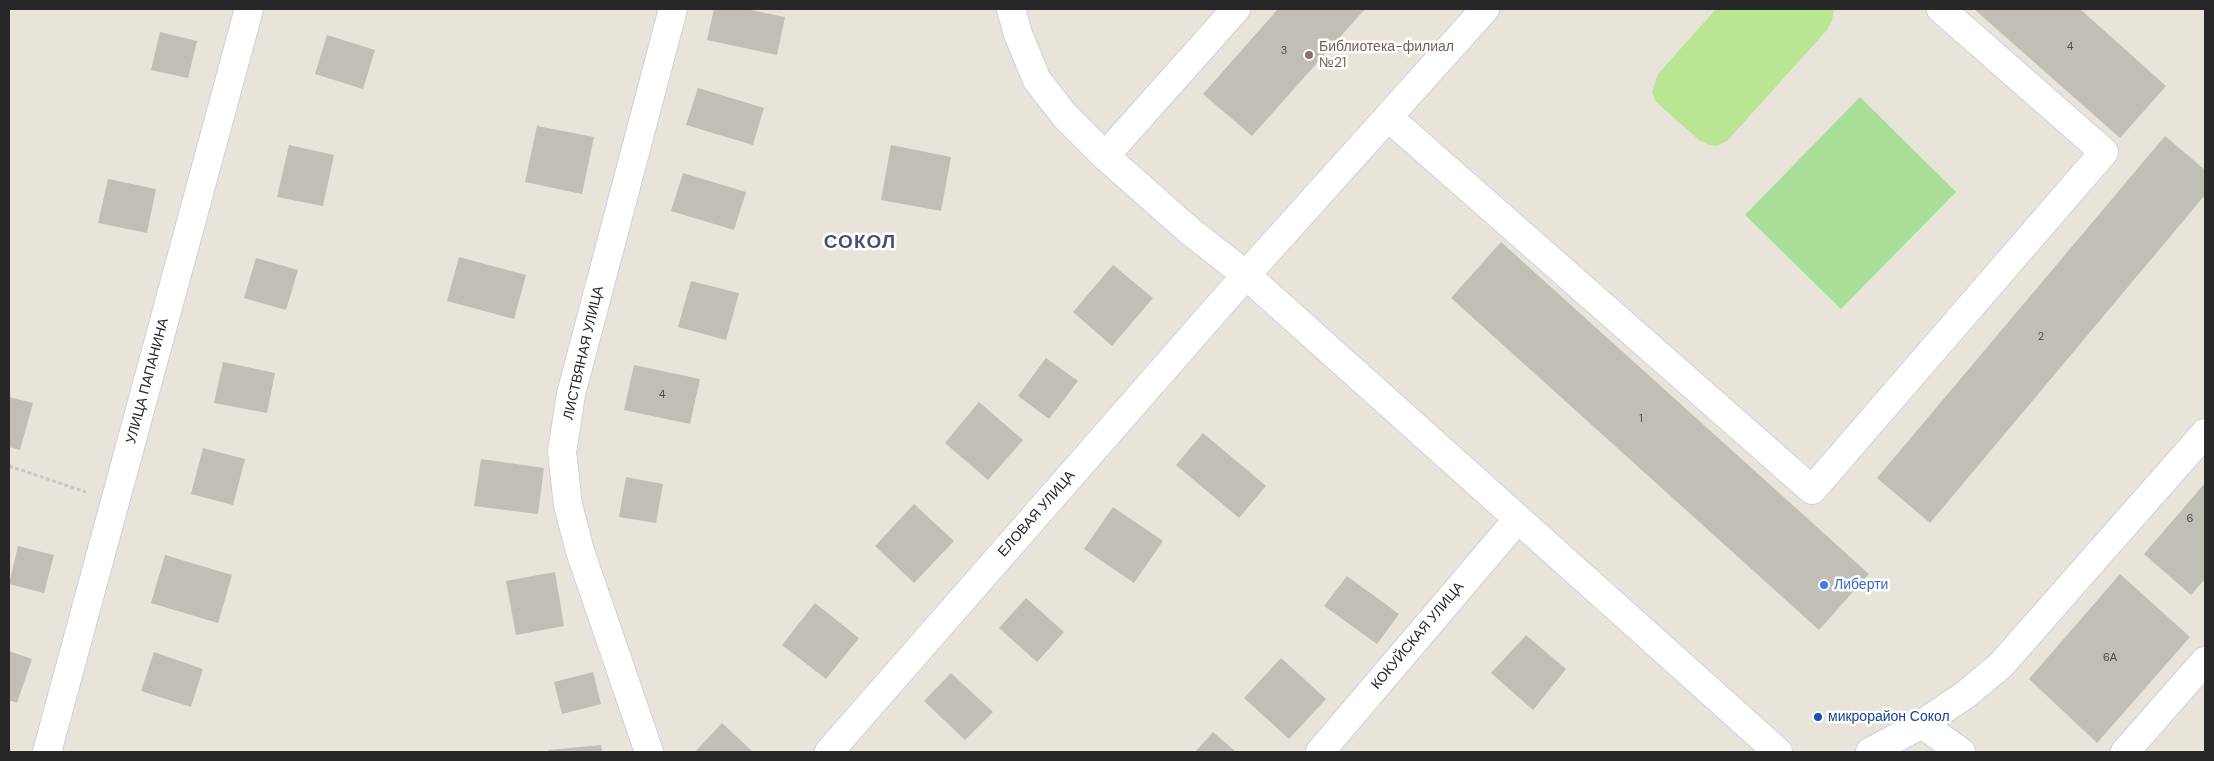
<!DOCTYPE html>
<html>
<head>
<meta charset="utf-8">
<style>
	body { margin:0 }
	#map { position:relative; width:2214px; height:761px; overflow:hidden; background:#e9e4d9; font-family:"DM Sans",sans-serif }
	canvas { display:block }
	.frame { position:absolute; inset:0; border:10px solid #272727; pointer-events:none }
</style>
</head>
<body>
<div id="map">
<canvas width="2214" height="761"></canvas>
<div class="frame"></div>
</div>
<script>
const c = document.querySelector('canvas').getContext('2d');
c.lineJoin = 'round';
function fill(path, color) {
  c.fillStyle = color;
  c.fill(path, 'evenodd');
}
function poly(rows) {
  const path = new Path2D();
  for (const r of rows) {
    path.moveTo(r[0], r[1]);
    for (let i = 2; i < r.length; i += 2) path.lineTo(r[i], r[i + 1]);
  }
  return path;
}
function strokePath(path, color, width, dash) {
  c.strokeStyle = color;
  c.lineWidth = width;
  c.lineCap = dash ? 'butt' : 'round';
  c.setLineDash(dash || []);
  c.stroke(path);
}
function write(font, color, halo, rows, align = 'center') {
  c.font = font + ' "DM Sans",sans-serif';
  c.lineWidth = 5;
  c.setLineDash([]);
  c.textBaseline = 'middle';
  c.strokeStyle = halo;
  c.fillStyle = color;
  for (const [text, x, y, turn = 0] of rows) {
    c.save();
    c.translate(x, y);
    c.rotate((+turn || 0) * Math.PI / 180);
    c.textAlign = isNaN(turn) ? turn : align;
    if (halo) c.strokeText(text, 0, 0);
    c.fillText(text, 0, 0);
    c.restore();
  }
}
const green = poly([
	[1860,97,1956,192,1841,309,1745,215]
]);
const pitch = poly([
	[1716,9,1834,9,1832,20,1827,30,1727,141,1717,146,1709,145,1699,140,1656,102,1652,92,1658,74]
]);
const building = poly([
	[714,9,746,9,785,17,777,55,707,40],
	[1278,9,1365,9,1252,136,1203,94],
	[1974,9,2080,9,2166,86,2120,138],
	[160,32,197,41,188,78,151,70],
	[327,35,375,50,363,89,315,74],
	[698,88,764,108,753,145,686,125],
	[537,126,594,137,582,194,525,182],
	[2165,136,2205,170,2205,195,1930,523,1877,478],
	[289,145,334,155,323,206,277,197],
	[891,145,951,157,941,211,881,200],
	[683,173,746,192,734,230,671,211],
	[108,179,156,189,147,233,98,223],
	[1501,242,1869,574,1819,630,1451,298],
	[459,257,526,275,514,319,447,301],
	[256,258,298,270,286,310,244,298],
	[1113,265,1153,298,1112,346,1073,312],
	[691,281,739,293,726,340,678,327],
	[1046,358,1078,381,1049,419,1018,396],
	[223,362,275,373,267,413,214,403],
	[634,365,700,379,690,424,624,410],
	[9,397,33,403,20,450,9,447],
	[979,402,1023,440,988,480,945,443],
	[1203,433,1266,486,1239,518,1176,465],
	[203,448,245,459,233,505,191,494],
	[481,459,544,468,538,514,474,506],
	[626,477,663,484,656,523,619,517],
	[2205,483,2205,579,2191,595,2144,554],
	[914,504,954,541,914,583,875,546],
	[1113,507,1163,541,1134,583,1084,549],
	[18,546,54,555,44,593,9,584],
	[165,555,232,575,218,623,151,603],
	[555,572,564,626,516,635,506,581],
	[2120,574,2190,637,2097,743,2029,679],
	[1347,576,1399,614,1377,644,1324,606],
	[1026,598,1064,632,1037,662,999,628],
	[815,603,859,638,826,679,782,645],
	[1526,635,1566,669,1533,710,1491,673],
	[9,651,32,659,17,703,9,700],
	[154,652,203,669,191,707,141,691],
	[1281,658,1326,699,1289,739,1244,698],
	[593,672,601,704,562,714,554,682],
	[951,673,993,712,965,740,924,701],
	[722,723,753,752,695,752],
	[1213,732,1236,752,1195,752],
	[601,745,602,752,549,752,548,750]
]);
const path = poly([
	[9,466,86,492]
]);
const minor = poly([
	[1011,9,1018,34,1037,80,1065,116,1105,156,1191,232,1246,275,1778,752],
	[1388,117,1812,490,2104,152,1941,9],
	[1105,156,1236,9],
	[1922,724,1961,752],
	[47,752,249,9],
	[649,752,580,551,568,505,562,452,571,394,673,9],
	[829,752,1246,275,1485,9],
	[1320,752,1517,520],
	[1870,752,1922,724,1965,695,2001,665,2205,433],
	[2125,752,2205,661]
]);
const markers = [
	[1309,55,5,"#8d6e63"],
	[1824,585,5,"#3f7fe0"],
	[1818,717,5,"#1a4fb4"]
];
const numberNames = [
	["4",2070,47],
	["3",1284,51],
	["2",2041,337],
	["4",662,395],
	["1",1641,419],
	["6",2190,519],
	["6А",2110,658]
];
const educationNames = [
	["Библиотека-филиал",1319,47],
	["№21",1319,63]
];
const streetNames = [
	["ЛИСТВЯНАЯ УЛИЦА",584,353,-77],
	["УЛИЦА ПАПАНИНА",148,381,-75],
	["ЕЛОВАЯ УЛИЦА",1037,514,-49],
	["КОКУЙСКАЯ УЛИЦА",1418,636,-50]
];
const shopNames = [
	["Либерти",1834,585]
];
const transitNames = [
	["микрорайон Сокол",1828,717]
];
const districtNames = [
	["СОКОЛ",860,243]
];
fill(green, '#a8de97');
fill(pitch, '#bae593');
fill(building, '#c1beb6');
strokePath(minor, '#ced0e0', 30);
strokePath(path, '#c7c7c7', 3, [4, 2.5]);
strokePath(minor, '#fff', 28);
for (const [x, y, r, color] of markers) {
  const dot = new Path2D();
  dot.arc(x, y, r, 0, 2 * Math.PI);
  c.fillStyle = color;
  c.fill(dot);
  strokePath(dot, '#fff', 2);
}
write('11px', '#4e4d4b', null, numberNames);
write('14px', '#785e54', '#fff', educationNames, 'left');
write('14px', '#272727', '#fff', streetNames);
write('14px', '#366cbe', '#fff', shopNames, 'left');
write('14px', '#164399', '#fff', transitNames, 'left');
c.letterSpacing = '1px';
write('bold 19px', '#4a4d75', '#fff', districtNames);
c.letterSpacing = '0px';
</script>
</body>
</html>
